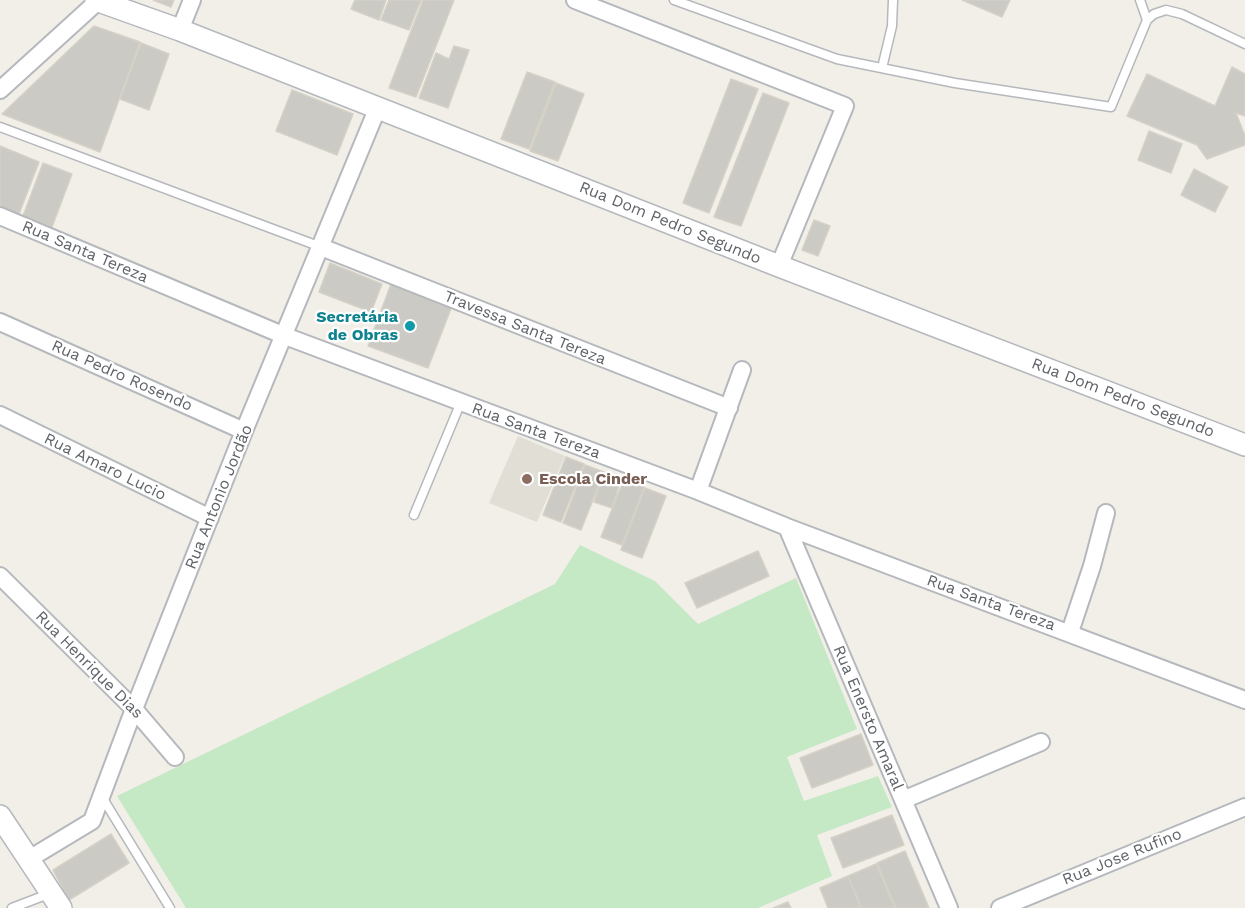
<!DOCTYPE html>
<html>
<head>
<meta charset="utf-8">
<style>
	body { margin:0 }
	canvas { display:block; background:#f1efe8 }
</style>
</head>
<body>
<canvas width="1245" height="908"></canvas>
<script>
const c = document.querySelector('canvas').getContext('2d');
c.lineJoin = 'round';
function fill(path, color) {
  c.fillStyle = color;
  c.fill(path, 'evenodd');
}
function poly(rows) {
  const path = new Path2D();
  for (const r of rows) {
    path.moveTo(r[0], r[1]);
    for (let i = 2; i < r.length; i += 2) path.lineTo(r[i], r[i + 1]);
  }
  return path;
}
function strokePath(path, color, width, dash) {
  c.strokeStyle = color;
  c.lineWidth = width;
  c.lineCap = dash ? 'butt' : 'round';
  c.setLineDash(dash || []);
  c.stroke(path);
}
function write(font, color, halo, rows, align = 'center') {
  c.font = font + ' "Work Sans",sans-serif';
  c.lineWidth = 4.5;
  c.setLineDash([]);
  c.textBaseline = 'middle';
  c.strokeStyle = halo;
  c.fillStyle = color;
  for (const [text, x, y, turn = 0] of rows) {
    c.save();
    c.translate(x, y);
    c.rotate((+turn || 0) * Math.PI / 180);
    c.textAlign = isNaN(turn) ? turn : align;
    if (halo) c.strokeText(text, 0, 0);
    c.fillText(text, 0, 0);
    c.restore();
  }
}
const education = poly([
	[518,436,565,456,537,522,489,503]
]);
const green = poly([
	[580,545,655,581,698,624,796,578,857,729,787,757,804,801,878,776,892,807,817,835,832,876,758,908,186,908,117,796,555,584]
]);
const building = poly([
	[153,0,174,0,171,7,153,0],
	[355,0,386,0,379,20,351,9,355,0],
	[389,0,421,0,409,30,381,20,389,0],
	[423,0,454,0,416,97,389,88,423,0],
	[962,0,1010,0,1002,17,962,0],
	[94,26,140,42,100,152,2,114,94,26],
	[141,43,169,54,149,110,120,99,141,43],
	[454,46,469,50,448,108,419,98,436,53,449,59,454,46],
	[1232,67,1245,74,1245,116,1236,113,1245,136,1245,145,1207,159,1197,145,1127,116,1147,74,1215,106,1232,67],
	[527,72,555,82,529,149,501,139,527,72],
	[731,79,758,89,709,213,683,203,731,79],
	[556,83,584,94,558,161,530,151,556,83],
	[292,90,353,114,337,155,276,131,292,90],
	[763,93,789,103,741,226,714,217,763,93],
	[1149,131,1182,144,1171,173,1138,160,1149,131],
	[0,146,39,162,19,214,0,206,0,146],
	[43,163,72,174,52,227,23,216,43,163],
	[1194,169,1228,187,1215,212,1181,195,1194,169],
	[814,220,830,226,818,256,802,250,814,220],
	[330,263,382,284,371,312,319,292,330,263],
	[391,284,452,306,428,368,368,346,391,284],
	[566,457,584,464,561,522,543,515,566,457],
	[585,465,604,472,581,530,563,523,585,465],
	[604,473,621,479,612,508,594,502,604,473],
	[624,479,644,487,622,545,601,537,624,479],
	[645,488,666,496,642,558,621,550,645,488],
	[758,551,769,576,697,608,685,583,758,551],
	[861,734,873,765,812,788,800,758,861,734],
	[892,815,904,845,843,868,831,838,892,815],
	[111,834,129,863,69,900,53,870,111,834],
	[905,851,929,908,896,908,877,863,905,851],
	[876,864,895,908,862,908,848,876,876,864],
	[848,876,861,908,828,908,820,888,848,876],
	[788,902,791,908,773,908,788,902]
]);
const service = poly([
	[674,0,837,59,955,83,1111,107,1147,20,1154,14,1166,10,1182,14,1245,44],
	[1140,0,1147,20],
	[882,68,892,26,893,0],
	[0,127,321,247],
	[414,515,461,402],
	[102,797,170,908],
	[12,908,51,893]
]);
const minor = poly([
	[575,0,845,106,779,266],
	[180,30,192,0],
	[0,90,98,1],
	[0,216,285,336,698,491,787,527,1245,700],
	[321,247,729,408],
	[0,322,244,431],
	[0,415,210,518],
	[698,491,742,370],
	[787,527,949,908],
	[0,576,134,709,175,757],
	[1070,632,1092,566,1106,513],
	[903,800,1041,742],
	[29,859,92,821,134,709,244,431,378,107],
	[1000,908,1245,807]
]);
const tertiary = poly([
	[96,0,180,30,779,266,1245,445],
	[0,816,61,908]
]);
const markers = [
	[410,326,6,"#0f9aa8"],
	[527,479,6,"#8d6e63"]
];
const streetNames = [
	["Rua Dom Pedro Segundo",670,223,22],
	["Rua Santa Tereza",85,252,23],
	["Travessa Santa Tereza",525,328,22],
	["Rua Pedro Rosendo",122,376,24],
	["Rua Dom Pedro Segundo",1123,398,21],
	["Rua Santa Tereza",536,431,20],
	["Rua Amaro Lucio",105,467,26],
	["Rua Antonio Jordão",219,497,-68],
	["Rua Santa Tereza",991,603,20],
	["Rua Henrique Dias",89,665,45],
	["Rua Enersto Amaral",868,718,67],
	["Rua Jose Rufino",1122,857,-22]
];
const cultureNames = [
	["Secretária",398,317],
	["de Obras",398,335]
];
const educationNames = [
	["Escola Cinder",539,479]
];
fill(education, '#e1ded6');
fill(green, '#c5e8c5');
fill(building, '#cccac5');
strokePath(building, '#d6d1c6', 1.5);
strokePath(service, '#b5b8bc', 11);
strokePath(minor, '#b5b8bc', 20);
strokePath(tertiary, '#b5b8bc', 24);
strokePath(service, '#fff', 8);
strokePath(minor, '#fff', 16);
strokePath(tertiary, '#fff', 21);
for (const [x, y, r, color] of markers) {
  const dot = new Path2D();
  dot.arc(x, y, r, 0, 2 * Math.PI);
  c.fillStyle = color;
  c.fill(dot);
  strokePath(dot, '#fff', 2);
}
write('16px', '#5f6368', '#fff', streetNames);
write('bold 16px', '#0d838f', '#fff', cultureNames, 'right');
write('bold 16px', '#785e54', '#fff', educationNames, 'left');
</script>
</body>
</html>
